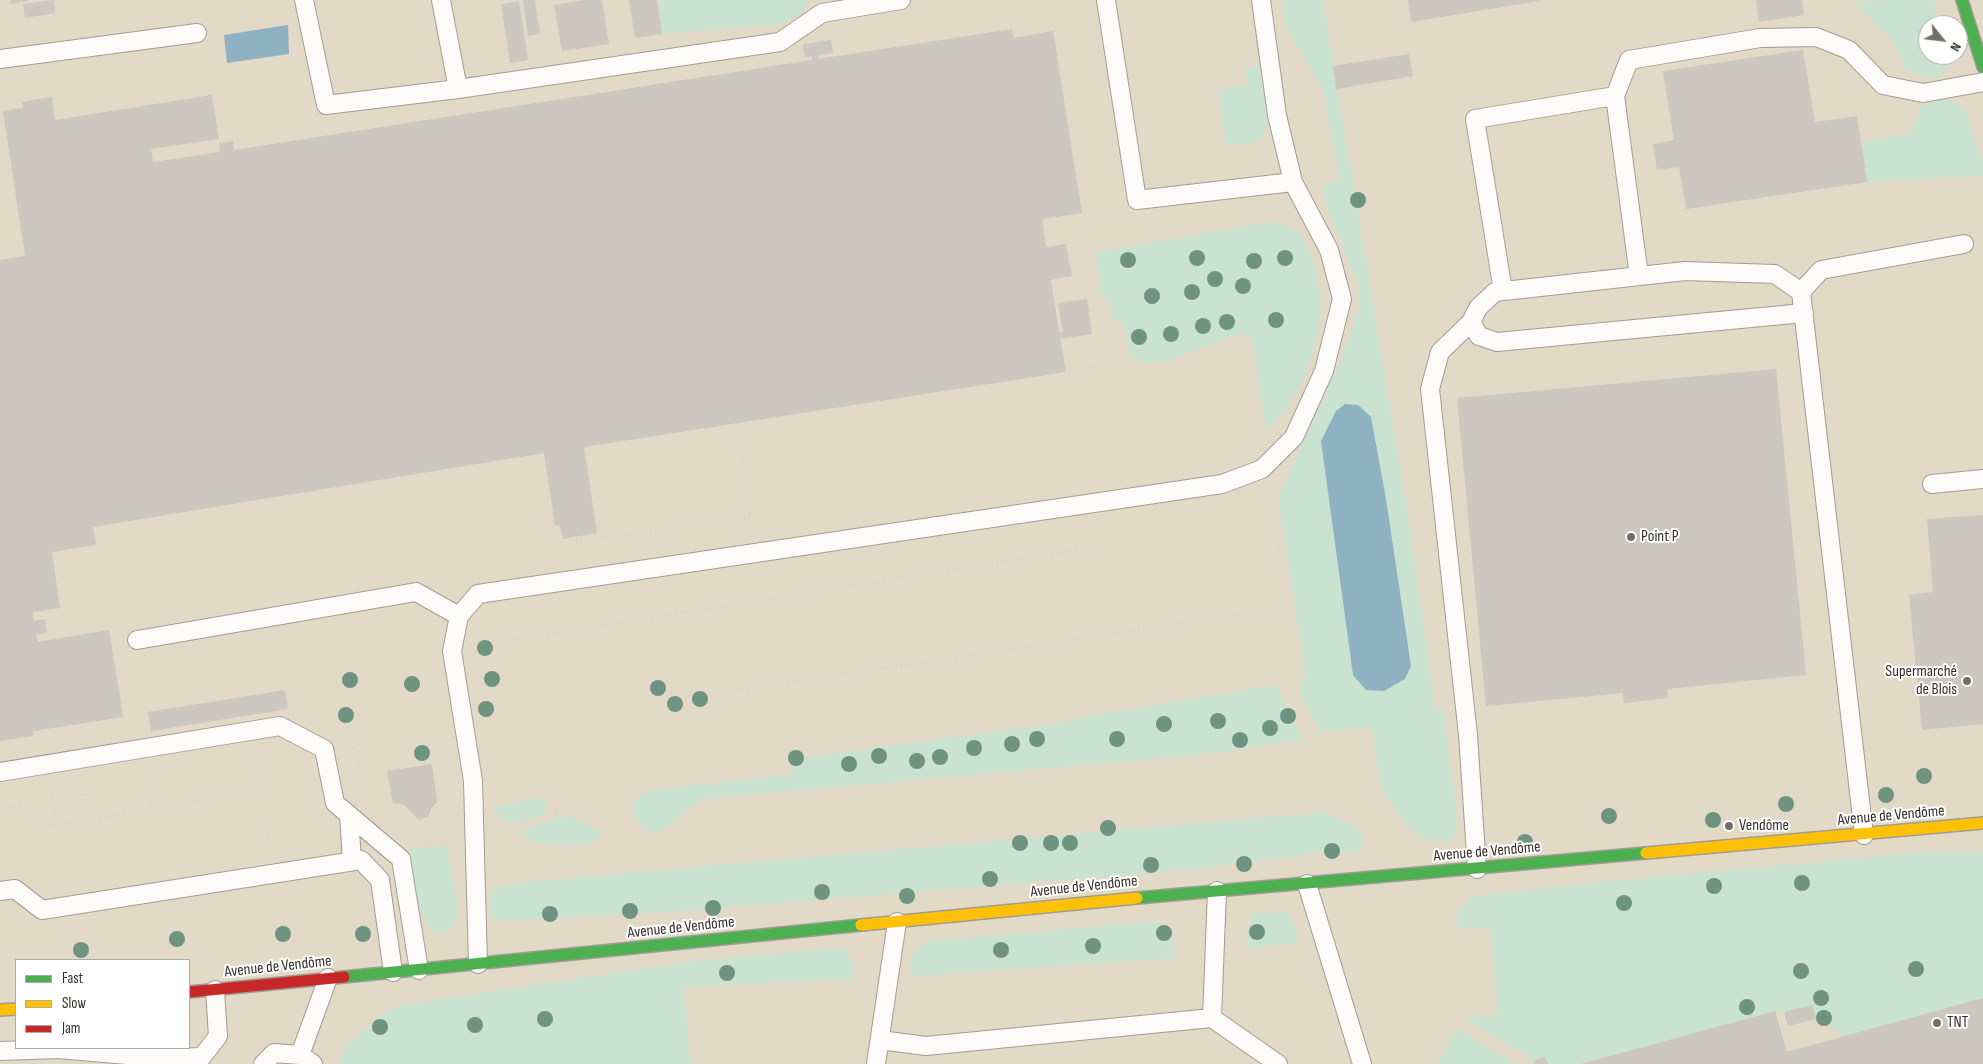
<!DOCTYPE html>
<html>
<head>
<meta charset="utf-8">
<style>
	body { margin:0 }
	#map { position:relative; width:1983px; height:1064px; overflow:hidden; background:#e9e4d9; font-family:"Sofia Sans Condensed",sans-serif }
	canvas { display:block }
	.legend { position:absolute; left:15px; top:959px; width:175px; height:90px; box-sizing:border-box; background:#fff; border:1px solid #adaca9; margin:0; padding:6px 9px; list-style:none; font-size:15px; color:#332f28 }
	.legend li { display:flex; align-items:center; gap:10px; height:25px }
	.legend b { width:25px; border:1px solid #adaca9 }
	.north { position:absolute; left:1918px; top:15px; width:50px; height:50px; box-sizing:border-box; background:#fff; border:1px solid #adaca9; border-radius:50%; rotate:119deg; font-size:14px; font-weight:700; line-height:20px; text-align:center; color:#332f28 }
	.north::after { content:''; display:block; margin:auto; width:18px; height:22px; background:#736e66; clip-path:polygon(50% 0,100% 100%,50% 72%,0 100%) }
</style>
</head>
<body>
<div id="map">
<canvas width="1983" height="1064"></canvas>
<ul class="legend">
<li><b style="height:6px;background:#4caf50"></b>Fast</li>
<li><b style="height:6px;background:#ffc107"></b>Slow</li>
<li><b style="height:6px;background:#c62828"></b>Jam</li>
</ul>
<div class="north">N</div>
</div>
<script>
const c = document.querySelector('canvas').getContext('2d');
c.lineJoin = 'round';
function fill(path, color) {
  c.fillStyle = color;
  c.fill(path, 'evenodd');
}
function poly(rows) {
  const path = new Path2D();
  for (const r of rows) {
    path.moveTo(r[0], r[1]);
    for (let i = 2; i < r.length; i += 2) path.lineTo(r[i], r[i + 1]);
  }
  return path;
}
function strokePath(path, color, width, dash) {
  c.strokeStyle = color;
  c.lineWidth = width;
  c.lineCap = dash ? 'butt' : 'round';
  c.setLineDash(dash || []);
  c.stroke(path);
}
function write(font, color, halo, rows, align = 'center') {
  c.font = font + ' "Sofia Sans Condensed",sans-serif';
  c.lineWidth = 4;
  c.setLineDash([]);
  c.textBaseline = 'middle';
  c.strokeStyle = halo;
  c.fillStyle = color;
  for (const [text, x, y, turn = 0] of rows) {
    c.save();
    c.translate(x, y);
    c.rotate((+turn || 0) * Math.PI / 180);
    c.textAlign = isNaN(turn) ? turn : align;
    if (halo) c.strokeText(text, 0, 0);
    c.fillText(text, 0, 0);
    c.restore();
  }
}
const built = poly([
	[0,0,1983,0,1983,1064,0,1064],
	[1928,25,1958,25,1958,55,1928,55],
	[16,960,189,960,189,1048,16,1048]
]);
const green = poly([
	[657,0,809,0,803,12,791,20,774,25,662,34],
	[1281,0,1323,0,1405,498,1435,708,1443,708,1458,824,1451,842,1427,840,1409,828,1389,801,1380,782,1372,727,1321,732,1299,692,1299,683,1306,678,1278,498,1342,359,1359,308,1358,284,1326,206,1323,184,1340,181,1323,91,1285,24],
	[1891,0,1933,0,1940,25,1928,25,1928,55,1950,55,1952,62,1945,73,1929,79,1905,68,1891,38,1854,3],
	[1259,66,1268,124,1262,138,1253,143,1226,145,1218,90,1248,85,1245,69],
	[1947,99,1965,109,1983,165,1983,176,1867,182,1861,142,1911,134,1920,106],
	[1276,221,1301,233,1315,266,1321,301,1319,331,1304,379,1284,412,1266,430,1252,338,1241,333,1165,362,1143,363,1131,356,1122,321,1113,321,1109,300,1101,294,1095,252],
	[1276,685,1302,740,1199,755,700,799,659,833,648,831,638,821,633,811,635,802,647,790,792,775,796,758,1060,723,1095,715],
	[545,797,548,805,545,813,530,819,508,823,492,807],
	[1325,812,1357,829,1365,842,1358,852,1314,851,1305,855,1193,869,695,910,497,921,489,908,489,895,499,886,536,881],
	[574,817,595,830,605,831,592,843,575,846,541,845,517,833,557,818],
	[448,846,458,912,455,923,446,931,437,932,430,928,420,911,409,849],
	[1934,851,1983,852,1983,998,1846,1036,1816,1019,1812,1005,1784,1012,1775,1011,1579,1064,1548,1064,1545,1057,1535,1060,1464,1018,1498,1016,1490,927,1458,929,1457,911,1474,896,1575,884],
	[1252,913,1289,913,1301,942,1244,948],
	[1157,921,1169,928,1174,944,1175,958,913,976,910,961,916,950,929,941],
	[844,947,854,966,853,979,683,987,691,1064,340,1064,345,1047,383,1014,399,1005,697,961],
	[1457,1029,1516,1064,1437,1064]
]);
const water = poly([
	[288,25,289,54,227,63,224,35],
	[1345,404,1358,405,1371,417,1386,499,1411,666,1405,679,1384,691,1366,690,1353,675,1321,441,1336,411]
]);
const building = poly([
	[11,0,28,0,28,1,11,4],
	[54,0,55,13,25,18,23,4],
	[523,0,535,0,540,34,528,36],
	[586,0,602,0,609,44,562,51,554,5],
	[629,0,657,0,662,34,635,38],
	[1408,0,1539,0,1539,1,1411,22],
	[1756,0,1802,0,1804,15,1759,22],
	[519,1,528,60,510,63,501,4],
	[1012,29,1014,38,1053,31,1082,213,1042,219,1046,247,1066,244,1072,276,1051,280,1059,332,1063,331,1058,303,1087,299,1092,334,1060,339,1066,372,584,447,597,533,563,539,560,525,555,526,544,453,93,527,96,545,52,552,60,608,33,612,34,621,45,619,47,633,36,635,38,642,109,630,123,717,33,731,33,736,0,741,0,260,25,256,3,111,23,108,22,102,52,97,55,120,212,95,219,139,151,149,153,162,220,152,219,143,233,141,234,150,812,60,812,56,805,57,803,44,831,40,833,53,818,55,818,59],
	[1803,50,1815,122,1857,116,1867,182,1686,209,1679,167,1657,170,1653,144,1674,140,1663,71],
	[1409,54,1413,76,1336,89,1333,66],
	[1776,369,1806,675,1667,689,1668,698,1624,703,1623,693,1486,706,1457,398],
	[1983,515,1983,724,1922,730,1909,595,1933,592,1927,519],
	[285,690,288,709,151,731,148,712],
	[432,764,437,802,431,809,428,817,419,820,403,804,393,803,387,771],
	[1983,998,1983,1064,1581,1064,1775,1011,1787,1052],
	[1812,1005,1816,1019,1788,1026,1784,1012],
	[1545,1057,1548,1064,1533,1064,1535,1060]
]);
const path = poly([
	[1070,370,1108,364,1083,222,1116,208],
	[561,544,751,516,736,423],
	[478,643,575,630,1097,547],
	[723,693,1283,607,1288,601,1273,521],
	[349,746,357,750,363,794],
	[145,772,151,809],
	[80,784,87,820],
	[51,789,57,825],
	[552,790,556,813],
	[0,809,20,805,43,828,261,790,256,755],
	[265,813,270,849],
	[512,827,561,812,576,812,599,825],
	[420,844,447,841]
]);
const lane = poly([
	[304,0,326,105,458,89,441,0],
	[1106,0,1137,200,1293,182],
	[0,59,197,33],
	[458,89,780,42,822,13,901,0],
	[1615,96,1629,60,1760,38,1816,37,1849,50,1883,85,1923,93,1983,82],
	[1503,291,1475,119,1615,96,1639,276],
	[1801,292,1775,274,1685,271,1495,292,1478,308,1471,322,1479,336,1497,342,1804,313],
	[1471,322,1440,352,1430,389,1468,735,1477,869],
	[1932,484,1983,479],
	[137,640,416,592,459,616],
	[0,772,280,726,324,749,335,803,401,859,419,970],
	[349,815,352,861],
	[1864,835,1801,292,1821,270,1964,244],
	[1307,884,1362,1064],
	[0,891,15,889,42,910,361,860,380,880,393,972],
	[478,964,473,781,452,651,459,616,478,594,1222,484,1262,469,1294,437,1324,371,1342,299,1329,250,1293,182,1277,115,1261,0],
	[1212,1018,1278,1064],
	[880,1040,926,1046,1212,1018,1217,891],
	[0,1051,58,1049,162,1058,202,1057,218,1036,215,990],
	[300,1055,328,978],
	[263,1064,274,1053,300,1055,313,1064],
	[876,1064,897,922]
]);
const fast = poly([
	[1962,0,1983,67],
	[1137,898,1646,853],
	[344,977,861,925]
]);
const slow = poly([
	[1646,853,1983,823],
	[861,925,1137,898],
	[0,1010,16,1009]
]);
const jam = poly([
	[189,992,344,977]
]);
const trees = [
	[1358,200],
	[1197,258],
	[1285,258],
	[1128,260],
	[1254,261],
	[1215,279],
	[1243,286],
	[1192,292],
	[1152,296],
	[1276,320],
	[1227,322],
	[1203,326],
	[1171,334],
	[1139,337],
	[485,648],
	[492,679],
	[350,680],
	[412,684],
	[658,688],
	[700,699],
	[675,704],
	[486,709],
	[346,715],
	[1288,716],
	[1218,721],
	[1164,724],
	[1270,728],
	[1037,739],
	[1117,739],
	[1240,740],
	[1012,744],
	[974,748],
	[422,753],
	[879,756],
	[940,757],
	[796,758],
	[917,761],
	[849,764],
	[1924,776],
	[1886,795],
	[1786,804],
	[1609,816],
	[1713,820],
	[1108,828],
	[1525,842],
	[1020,843],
	[1051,843],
	[1070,843],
	[1332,851],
	[1244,864],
	[1151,865],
	[990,879],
	[1802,883],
	[1714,886],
	[822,892],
	[907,896],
	[1624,903],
	[713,908],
	[630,911],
	[550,914],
	[1257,932],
	[1164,933],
	[283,934],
	[363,934],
	[177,939],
	[1093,946],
	[81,950],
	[1001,950],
	[1916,969],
	[1801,971],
	[727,973],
	[1821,998],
	[1747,1007],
	[1824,1018],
	[545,1019],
	[475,1025],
	[380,1027]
];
const markers = [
	[1631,537,5,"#736e66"],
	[1967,681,5,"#736e66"],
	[1729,826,5,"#736e66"],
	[1937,1023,5,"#736e66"]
];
const poiNames = [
	["Point P",1641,537],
	["Supermarché",1957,672,"right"],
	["de Blois",1957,690,"right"],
	["Vendôme",1739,826],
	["TNT",1947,1023]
];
const streetNames = [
	["Avenue de Vendôme",1891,816,-5],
	["Avenue de Vendôme",1487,852,-5],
	["Avenue de Vendôme",1084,887,-6],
	["Avenue de Vendôme",681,928,-6],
	["Avenue de Vendôme",278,967,-6]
];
fill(built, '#e2d9c6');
fill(green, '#cae3d0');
fill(water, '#8fb2c3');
fill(building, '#ccc7bf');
strokePath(lane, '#a19d95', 20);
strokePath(fast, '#a19d95', 14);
strokePath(slow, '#a19d95', 14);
strokePath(jam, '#a19d95', 14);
strokePath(path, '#d5d4d1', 3, [1, 4]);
strokePath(lane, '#fcfbf9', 18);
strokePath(fast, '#4caf50', 11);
strokePath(slow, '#ffc107', 11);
strokePath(jam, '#c62828', 11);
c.fillStyle = '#6e9380';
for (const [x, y] of trees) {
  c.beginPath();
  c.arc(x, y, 8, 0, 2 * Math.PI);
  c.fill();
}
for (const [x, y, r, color] of markers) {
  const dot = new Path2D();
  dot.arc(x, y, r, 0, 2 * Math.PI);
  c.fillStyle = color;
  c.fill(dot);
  strokePath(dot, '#fff', 2);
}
write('16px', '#332f28', '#fff', poiNames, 'left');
write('16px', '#332f28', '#fff', streetNames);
</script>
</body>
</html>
